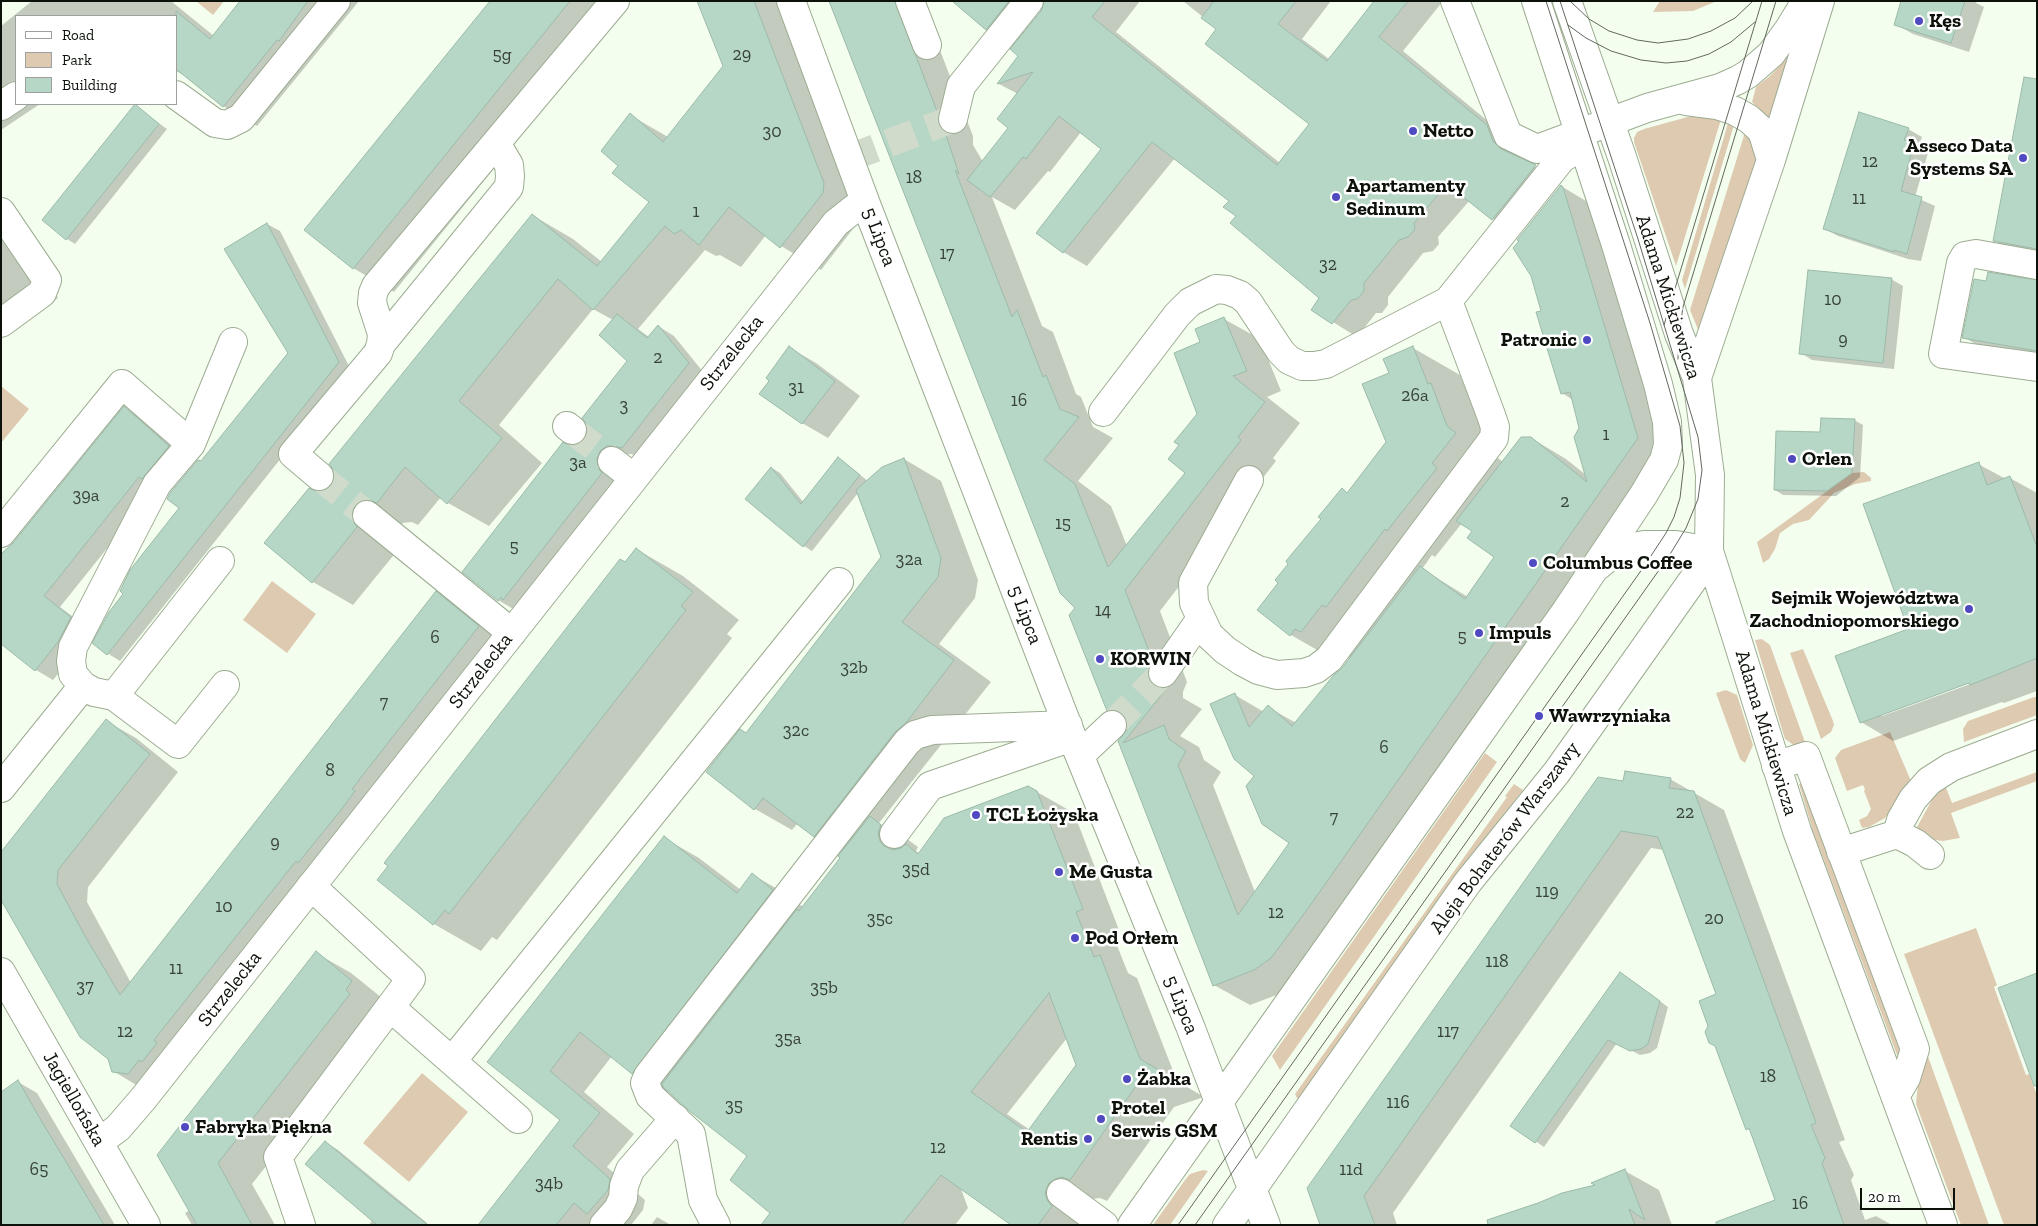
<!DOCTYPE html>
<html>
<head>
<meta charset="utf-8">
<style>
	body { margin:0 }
	#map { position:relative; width:2038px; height:1226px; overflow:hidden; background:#f4feee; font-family:"Zilla Slab",serif }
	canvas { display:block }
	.frame { position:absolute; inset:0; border:2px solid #0c1209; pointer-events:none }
	.legend { position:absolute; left:15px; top:15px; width:162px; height:90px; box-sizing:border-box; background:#fff; border:1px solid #9ea09d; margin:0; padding:6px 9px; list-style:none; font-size:15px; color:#0c1209 }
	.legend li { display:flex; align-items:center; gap:10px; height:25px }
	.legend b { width:25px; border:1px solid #9ea09d }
	.scale { position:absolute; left:1860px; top:1188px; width:95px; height:22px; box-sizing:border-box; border:2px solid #0c1209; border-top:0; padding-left:6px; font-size:15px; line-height:18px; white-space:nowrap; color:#0c1209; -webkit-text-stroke:4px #fff; paint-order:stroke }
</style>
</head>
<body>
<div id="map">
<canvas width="2038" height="1226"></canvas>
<div class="frame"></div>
<ul class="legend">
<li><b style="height:6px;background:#fff"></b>Road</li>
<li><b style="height:14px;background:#decab0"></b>Park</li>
<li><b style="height:14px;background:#b7d7c6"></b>Building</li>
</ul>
<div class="scale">20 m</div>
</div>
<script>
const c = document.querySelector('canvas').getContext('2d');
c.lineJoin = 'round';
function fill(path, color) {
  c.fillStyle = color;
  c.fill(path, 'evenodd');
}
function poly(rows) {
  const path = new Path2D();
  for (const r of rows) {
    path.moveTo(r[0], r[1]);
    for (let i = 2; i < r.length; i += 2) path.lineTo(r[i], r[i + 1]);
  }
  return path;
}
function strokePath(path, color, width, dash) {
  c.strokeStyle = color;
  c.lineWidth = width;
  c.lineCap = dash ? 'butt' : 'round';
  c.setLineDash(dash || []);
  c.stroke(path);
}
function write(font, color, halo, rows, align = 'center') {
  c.font = font + ' "Zilla Slab",serif';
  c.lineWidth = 5;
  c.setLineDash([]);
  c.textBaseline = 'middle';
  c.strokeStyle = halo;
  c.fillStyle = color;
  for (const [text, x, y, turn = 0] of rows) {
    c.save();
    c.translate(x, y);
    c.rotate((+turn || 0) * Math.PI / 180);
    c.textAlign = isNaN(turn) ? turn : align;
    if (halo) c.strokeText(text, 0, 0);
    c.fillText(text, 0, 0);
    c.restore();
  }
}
const green = poly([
	[196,1,224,1,213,15],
	[1660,1,1717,1,1693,11,1653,12],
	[1788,57,1770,121,1752,102,1756,87,1770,76],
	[1702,113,1723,113,1676,266,1634,142,1634,138,1637,132,1644,129],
	[1728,123,1734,125,1685,289,1682,280],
	[1746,129,1760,163,1699,332,1690,310],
	[1,386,29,409,1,443],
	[1864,472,1871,478,1871,481,1855,484,1834,493,1809,520,1793,524,1780,533,1775,549,1769,559,1763,563,1757,542,1852,473],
	[272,581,316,614,287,653,243,620],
	[1762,639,1770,645,1806,745,1795,746,1785,739,1755,640],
	[1803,649,1833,721,1834,725,1831,732,1821,739,1790,653],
	[1726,690,1737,695,1753,745,1745,763,1740,759,1716,693],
	[2034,697,2037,697,2037,715,1964,742,1963,729,1968,721],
	[1890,732,1911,781,1885,818,1869,827,1862,828,1859,820,1867,816,1871,809,1864,791,1865,789,1863,785,1847,791,1835,758,1841,750],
	[1485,753,1497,762,1280,1070,1272,1056],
	[2037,772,2037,781,1951,813,1960,838,1943,841,1935,840,1929,839,1916,829,1934,796,1945,785,1952,803],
	[1802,783,1905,1047,1901,1055,1897,1055,1813,831,1799,784],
	[1514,784,1523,790,1487,835,1298,1100,1295,1094,1507,797,1505,796],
	[1976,928,1997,985,1994,987,2026,1075,2029,1074,2037,1095,2037,1225,2004,1225,1904,954],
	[1922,1040,1989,1225,1961,1225,1916,1104],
	[422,1073,468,1112,409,1182,363,1143],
	[1203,1170,1208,1171,1170,1225,1153,1225,1185,1180,1190,1174]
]);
const shadow = poly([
	[32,1,171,1,214,36,242,1,359,1,257,126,223,106,189,78,176,71,176,16,16,16,16,104,40,104,1,130,1,26],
	[491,1,625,1,626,5,394,292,353,268],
	[700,1,784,1,863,216,821,270,781,246,766,235,741,267,720,255,716,256,705,250,638,329,649,337,658,326,674,336,704,373,639,456,631,454,623,455,618,483,515,610,498,600,570,447,578,446,585,440,629,361,613,320,593,309,499,425,542,463,489,526,448,503,441,497,418,525,412,522,403,523,395,529,397,551,353,605,313,582,316,492,324,492,332,486,532,215,573,239,602,262,651,202,619,166,630,115,668,137,724,66],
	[831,1,921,1,973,136,973,145,983,162,1010,128,1018,94,999,84,1020,56,1046,1,1140,1,1116,32,1280,163,1311,124,1218,29,1183,1,1331,1,1302,39,1329,59,1375,1,1443,1,1403,51,1512,141,1520,159,1559,179,1517,233,1493,219,1470,200,1438,237,1439,244,1433,251,1423,253,1388,297,1388,305,1382,313,1376,313,1357,337,1312,309,1321,298,1230,201,1175,158,1087,266,1063,252,1103,149,1081,132,1050,172,1048,171,1015,210,992,197,1042,326,1053,332,1076,394,1081,397,1093,427,1113,438,1078,481,1111,506,1127,546,1187,472,1180,445,1198,415,1201,343,1224,319,1260,339,1281,391,1267,397,1300,423,1273,458,1276,461,1160,611,1187,682,1183,692,1183,698,1202,709,1180,736,1199,747,1204,760,1221,772,1213,785,1255,892,1291,843,1256,776,1235,695,1264,712,1268,707,1296,723,1350,659,1343,655,1338,662,1291,635,1258,610,1280,583,1342,490,1348,494,1388,442,1390,373,1413,348,1460,375,1474,409,1478,411,1494,455,1503,462,1531,438,1566,459,1586,475,1581,428,1573,400,1562,393,1542,312,1561,186,1596,207,1673,459,1290,990,1250,1005,1214,985,1120,741,1128,730,1128,722,1108,710,1076,608],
	[1462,523,1473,531,1496,557,1468,597,1422,569,1432,555,1435,557],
	[952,1,1046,1,1011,42,987,29],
	[1902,1,1976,1,1976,3,1984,7,1969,52,1913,34,1895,24],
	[2037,80,2037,258,2019,254,1995,241],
	[135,106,167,129,75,244,67,239],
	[1908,129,1922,137,1918,147,1928,153,1915,197,1935,206,1921,261,1908,259,1838,236,1825,229],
	[1,211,58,298,19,326,1,316],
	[267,224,280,231,351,370,120,661,107,653,125,593,181,508,201,463,289,353],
	[1891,279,1903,286,1894,369,1812,360,1801,353],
	[2037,281,2037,360,1987,351,1964,337,1987,283],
	[790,348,816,363,860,396,828,438,802,423],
	[124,408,142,418,186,456,157,486,60,607,88,628,76,652,53,680,36,670,1,642],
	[1854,420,1863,425,1860,477,1836,496,1783,495,1775,490,1822,434],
	[839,459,868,481,904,459,941,481,978,580,975,598,939,644,991,682,879,823,907,839,918,847,916,851,920,854,1037,792,1074,813,1119,930,1112,933,1128,973,1137,978,1177,1081,1204,1097,1174,1107,1107,1201,1100,1198,1093,1199,1086,1204,1086,1225,1013,1225,960,1186,968,1208,955,1225,763,1225,772,1213,749,1156,669,1091,667,1093,632,1073,612,1056,584,1092,634,1134,607,1167,645,1200,643,1210,631,1225,479,1225,562,1120,489,1062,664,838,699,858,741,890,753,875,788,895,803,907,842,858,843,852,814,836,798,823,792,830,755,809,747,734,883,558,858,493,812,551,804,546,772,468,780,473,804,503],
	[1067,1038,1077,1065,1030,1130,1007,1114],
	[1978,464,2006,479,2010,478,2037,493,2037,691,2004,703,2002,702,1893,741,1861,722,1910,630],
	[1975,680,1976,682,1882,716,1882,714],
	[636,549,683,576,739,620,727,634,732,638,497,940,492,937,481,951,434,924,379,880],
	[436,593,466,610,508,644,143,1089,113,1071,109,1058,1,898,106,721,136,738,178,772,88,887,87,902,131,983],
	[1670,779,1724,810,1845,1140,1839,1142,1854,1175,1851,1180,1865,1220,1876,1216,1892,1225,1772,1225,1777,1201,1751,1131,1747,1129,1709,1026,1717,995,1664,850,1651,848,1393,1213,1397,1225,1322,1225,1624,782],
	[316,953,351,973,387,1002,385,1015,252,1184,275,1225,192,1225,185,1213,190,1210],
	[1628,978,1668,1007,1657,1048,1650,1053,1640,1055,1617,1043,1544,1147,1512,1125],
	[18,1082,37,1093,115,1225,1,1225],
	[325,1142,338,1150,427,1223,426,1225,369,1225,373,1219],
	[1625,1171,1659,1190,1672,1225,1495,1225,1598,1186],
	[657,1217,671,1225,651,1225]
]);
const building = poly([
	[240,1,308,1,279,41,277,40,223,107,176,69,176,11,210,39,240,1],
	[490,1,570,1,353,269,304,230,490,1],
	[697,1,754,1,824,183,823,193,780,248,729,207,699,245,681,230,674,234,665,226,593,310,558,279,459,401,502,438,447,504,405,467,377,503,369,500,362,500,355,505,352,513,353,521,357,527,312,583,264,543,309,488,316,491,324,491,331,486,334,478,334,471,329,464,532,214,597,266,649,202,612,173,618,166,601,151,630,113,663,142,723,66,697,1],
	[829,1,895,1,938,114,938,124,945,132,959,174,955,170,1012,317,1017,310,1043,377,1046,375,1060,409,1079,417,1044,460,1075,484,1108,567,1185,473,1168,459,1179,445,1174,442,1197,414,1174,353,1200,342,1195,329,1224,317,1247,371,1233,376,1265,402,1238,437,1241,440,1125,590,1153,661,1148,671,1149,679,1154,686,1161,688,1167,688,1123,743,1164,725,1169,739,1186,751,1178,765,1238,915,1289,843,1262,824,1246,786,1254,776,1234,759,1210,704,1235,693,1249,727,1268,705,1292,726,1333,676,1342,668,1420,566,1465,599,1494,557,1467,538,1472,531,1456,521,1521,437,1531,437,1587,482,1574,437,1579,428,1570,392,1561,394,1536,312,1541,311,1531,276,1513,248,1519,241,1517,240,1561,185,1563,187,1638,438,1309,907,1271,958,1254,970,1213,986,1118,741,1127,730,1127,721,1123,714,1117,710,1107,711,1069,615,1075,608,1060,593,829,1],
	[952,1,1009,1,986,30,952,1],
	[1044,1,1105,1,1092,17,1277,165,1309,124,1205,44,1216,29,1201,18,1214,1,1296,1,1278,24,1327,61,1374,1,1408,1,1379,37,1487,125,1493,141,1501,149,1536,165,1492,220,1447,184,1414,223,1415,229,1408,237,1399,240,1364,283,1364,291,1357,299,1351,300,1332,324,1311,310,1319,298,1230,223,1236,216,1223,207,1229,201,1152,142,1063,253,1036,233,1101,149,1059,116,1026,159,1023,157,990,197,967,180,1008,128,997,119,1033,72,997,84,1018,56,1010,49,1041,11,1044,1],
	[1901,1,1965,1,1951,43,1894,25,1901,1],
	[2024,77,2037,79,2037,249,1993,241,2024,77],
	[135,104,159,124,66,240,42,220,135,104],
	[1859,112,1909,128,1904,140,1914,143,1901,191,1922,197,1907,254,1894,250,1894,252,1823,229,1859,112],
	[267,223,339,362,107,655,92,643,109,612,123,594,120,591,130,570,179,508,167,499,170,493,198,460,201,461,288,353,224,249,267,223],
	[1808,270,1892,278,1883,363,1799,354,1808,270],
	[1988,272,2037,280,2037,351,1962,338,1974,279,1986,281,1988,272],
	[617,314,647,338,658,325,689,363,622,448,614,446,607,446,600,451,597,459,598,467,602,473,503,600,501,597,498,601,462,572,563,442,570,445,577,445,584,439,587,432,587,425,582,418,627,361,599,335,617,314],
	[789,346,835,381,802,424,759,394,769,381,766,378,789,346],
	[1413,346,1428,384,1431,383,1447,426,1456,433,1432,463,1437,468,1387,531,1385,529,1326,607,1322,605,1301,632,1295,629,1290,636,1257,610,1278,583,1275,580,1288,564,1286,561,1321,519,1318,517,1342,488,1347,493,1386,442,1362,384,1389,373,1383,359,1413,346],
	[124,406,169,446,142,479,139,477,44,596,71,617,58,642,35,671,1,644,1,554,13,543,124,406],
	[1821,418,1855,419,1852,473,1827,491,1774,490,1776,431,1820,432,1821,418],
	[838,457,860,475,803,547,745,499,771,467,801,504,838,457],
	[904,458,941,558,938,577,902,622,954,660,906,723,895,732,814,837,763,798,754,810,706,772,740,729,746,733,881,557,856,490,882,467,904,458],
	[1979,462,1987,485,2010,476,2037,547,2037,658,1993,676,1970,685,1969,683,1860,723,1835,656,1908,629,1863,504,1979,462],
	[636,548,693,592,681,606,686,610,449,914,445,910,433,925,377,880,388,866,384,863,620,559,625,562,636,548],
	[436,591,479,626,352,789,355,791,341,810,298,863,296,861,154,1040,157,1043,142,1062,139,1060,128,1074,112,1072,108,1059,80,1037,1,900,1,852,106,719,150,754,58,870,57,884,85,936,120,995,436,591],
	[1625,771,1671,778,1669,788,1694,791,1816,1123,1811,1125,1825,1158,1822,1163,1844,1225,1716,1225,1716,1222,1775,1200,1749,1128,1746,1130,1715,1046,1709,1043,1705,1032,1708,1026,1699,1001,1716,994,1658,837,1621,831,1364,1196,1375,1225,1320,1225,1307,1188,1598,777,1623,781,1625,771],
	[1028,786,1037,791,1083,909,1076,912,1094,957,1100,955,1140,1059,1169,1076,1136,1086,1070,1180,1062,1177,1055,1179,1049,1183,1045,1192,1047,1200,1052,1206,1038,1225,1011,1225,941,1175,901,1225,761,1225,770,1213,730,1180,747,1156,687,1109,663,1087,662,1084,797,909,799,911,840,858,838,856,870,816,881,825,878,833,880,841,884,846,893,850,901,848,906,844,918,854,944,818,1028,786],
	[1049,993,1076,1065,1027,1132,971,1092,1049,993],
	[664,836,737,893,752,873,773,890,632,1074,580,1032,550,1071,600,1113,573,1146,610,1179,608,1190,587,1214,574,1203,556,1225,478,1225,560,1120,487,1062,664,836],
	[316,951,352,981,346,990,350,994,218,1163,252,1225,197,1225,157,1155,316,951],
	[1620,972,1660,1001,1648,1044,1641,1049,1630,1051,1608,1040,1535,1143,1510,1126,1620,972],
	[2037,973,2037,1086,2034,1086,1998,988,2037,973],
	[18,1080,39,1117,104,1225,1,1225,1,1092,18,1080],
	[325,1141,391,1196,428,1225,377,1225,305,1164,325,1141],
	[1625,1169,1645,1220,1629,1209,1635,1225,1488,1225,1487,1220,1538,1203,1562,1193,1595,1185,1591,1183,1625,1169]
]);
const minorTunnel = poly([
	[849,158,953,119],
	[572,430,612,461],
	[319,476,367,515],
	[1112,725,1163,673]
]);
const minor = poly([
	[791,1,866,204,1072,737,1190,1026,1266,1225],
	[910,1,927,45],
	[1455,1,1508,135,1537,149,1647,108,1720,88,1738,80,1748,74,1771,54,1789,29,1806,1],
	[1567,1,1622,157,1679,334,1697,378,1710,475,1709,551,1736,636,1797,831,1943,1225],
	[176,95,215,123,227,125,241,118,336,1],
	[1686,101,1717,105,1735,111,1749,119,1761,130,1764,137,1771,160],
	[1,106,16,96],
	[953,119,961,86,1029,1],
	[1,212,47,280,42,293,1,323],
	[2037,265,1976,254,1965,256,1961,263,1943,354,2037,367],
	[381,344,509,187,510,176,509,165,496,143],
	[1697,378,1771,160,1820,1],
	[1103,412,1177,315,1190,302,1216,289,1227,290,1240,295,1248,302,1281,352,1289,360,1302,366,1314,366,1326,364,1448,301],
	[567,426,572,430],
	[612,461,634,478],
	[319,476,293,454,378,353,381,344,382,334,372,303,373,293,376,286,615,1],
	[1249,480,1193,583,1194,603,1209,635,1225,650,1243,662,1258,670,1277,675,1304,673,1316,669,1329,659,1494,438,1495,427,1491,415,1448,301,1562,158,1583,146],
	[367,515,512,633],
	[1,533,122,384,191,444],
	[1599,565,1612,554,1621,550,1644,545,1676,545,1709,551],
	[1163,673,1200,620],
	[83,686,73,674,71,661,73,647,157,484,191,444,233,342],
	[114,696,178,744,225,685],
	[1080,755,1112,725],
	[1776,766,1806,756,1915,1049,1906,1078,1896,1095],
	[1,788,83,686,94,692,114,696,220,561],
	[894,834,930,786,1072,737],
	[1897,834,1901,820,1913,799,1929,781,1951,767,2037,734],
	[1841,852,1897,834,1915,843,1930,855],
	[1,972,146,1225],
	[390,1007,518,1119],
	[452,1061,839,582],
	[99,1142,118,1128,143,1099,836,223,855,208,866,204],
	[1061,1193,1104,1225],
	[301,1225,278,1157,411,979,311,886],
	[604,1225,618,1209,623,1198,624,1186,630,1170,675,1118],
	[716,1225,703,1200,691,1134,650,1096,645,1083,648,1076,907,742,915,735,932,730,1068,725],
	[1132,1225,1566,611,1644,494,1664,460,1668,445,1667,422,1658,384,1616,245,1536,1],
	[1227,1225,1468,882,1557,772,1695,577,1709,551]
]);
const tram = poly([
	[1570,1,1589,19,1609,31,1637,40,1658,43,1688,39,1711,31,1735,18,1753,1],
	[1568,25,1586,38,1611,51,1641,60,1666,63,1687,61,1709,54,1731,42,1755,22],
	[1664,325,1762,1],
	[1678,359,1679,334,1683,307,1776,1],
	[1178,1225,1645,565,1666,533,1674,517,1680,498,1684,463,1680,426,1650,323,1546,1],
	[1195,1225,1669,556,1686,528,1698,499,1702,470,1698,437,1638,239,1560,1]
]);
const markers = [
	[1919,21,5,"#4f4ac1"],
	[1413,131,5,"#4f4ac1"],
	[2023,158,5,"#4f4ac1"],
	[1336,197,5,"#4f4ac1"],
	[1587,340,5,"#4f4ac1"],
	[1792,459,5,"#4f4ac1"],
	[1533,563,5,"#4f4ac1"],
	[1969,609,5,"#4f4ac1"],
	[1479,633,5,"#4f4ac1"],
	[1100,659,5,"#4f4ac1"],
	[1539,716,5,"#4f4ac1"],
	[976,815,5,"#4f4ac1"],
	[1059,872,5,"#4f4ac1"],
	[1075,938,5,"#4f4ac1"],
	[1127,1079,5,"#4f4ac1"],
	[1101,1119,5,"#4f4ac1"],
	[185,1127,5,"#4f4ac1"],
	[1088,1139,5,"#4f4ac1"]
];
const numberNames = [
	["5g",502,55],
	["29",742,55],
	["30",772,132],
	["12",1870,162],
	["18",914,178],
	["11",1859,199],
	["1",696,212],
	["17",947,254],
	["32",1328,265],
	["10",1833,300],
	["9",1843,340],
	["2",658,358],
	["31",796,388],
	["26a",1415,396],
	["16",1019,401],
	["3",624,406],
	["1",1606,435],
	["3a",578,463],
	["39a",86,496],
	["2",1565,502],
	["15",1063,524],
	["5",514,547],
	["32a",909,560],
	["14",1103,611],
	["5",1462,637],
	["6",435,638],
	["32b",854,668],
	["7",384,703],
	["32c",796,731],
	["6",1384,748],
	["8",330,771],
	["22",1685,813],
	["7",1334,818],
	["9",275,843],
	["35d",916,870],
	["119",1547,892],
	["10",224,907],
	["12",1276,913],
	["35c",880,919],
	["20",1714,919],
	["118",1497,962],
	["11",176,969],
	["37",85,987],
	["35b",824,988],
	["12",125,1032],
	["117",1448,1032],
	["35a",788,1039],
	["18",1768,1077],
	["116",1398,1103],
	["35",734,1106],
	["12",938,1148],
	["65",39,1170],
	["11d",1351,1170],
	["34b",549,1184],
	["16",1800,1204]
];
const poiNames = [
	["Kęs",1929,21],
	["Netto",1423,131],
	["Asseco Data",2013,146,"right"],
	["Systems SA",2013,169,"right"],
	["Apartamenty",1346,186],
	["Sedinum",1346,209],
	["Patronic",1577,340,"right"],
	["Orlen",1802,459],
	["Columbus Coffee",1543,563],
	["Sejmik Województwa",1959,598,"right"],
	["Zachodniopomorskiego",1959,621,"right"],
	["Impuls",1489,633],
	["KORWIN",1110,659],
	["Wawrzyniaka",1549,716],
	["TCL Łożyska",986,815],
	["Me Gusta",1069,872],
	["Pod Orłem",1085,938],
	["Żabka",1137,1079],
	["Protel",1111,1108],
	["Serwis GSM",1111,1131],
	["Fabryka Piękna",195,1127],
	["Rentis",1078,1139,"right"]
];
const streetNames = [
	["5 Lipca",879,237,69],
	["Adama Mickiewicza",1668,297,72],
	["Strzelecka",732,353,-52],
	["5 Lipca",1025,615,69],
	["Strzelecka",481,671,-52],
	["Adama Mickiewicza",1766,733,73],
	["Aleja Bohaterów Warszawy",1505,838,-53],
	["Strzelecka",230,989,-52],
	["5 Lipca",1181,1005,68],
	["Jagiellońska",74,1099,60]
];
fill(green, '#decab0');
fill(shadow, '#0003');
fill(building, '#b7d7c6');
strokePath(building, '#9bbaa9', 1);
strokePath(minorTunnel, '#d1dbcc', 28, [28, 14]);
strokePath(minor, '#9cac92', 30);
strokePath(minor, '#fff', 28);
strokePath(tram, '#61695d', 1);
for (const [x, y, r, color] of markers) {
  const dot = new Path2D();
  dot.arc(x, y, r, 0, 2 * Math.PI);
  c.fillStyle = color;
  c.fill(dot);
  strokePath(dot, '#fff', 2);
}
write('18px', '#374338', null, numberNames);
write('bold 20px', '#0c1209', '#fff', poiNames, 'left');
write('20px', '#0c1209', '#fff', streetNames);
</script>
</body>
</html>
